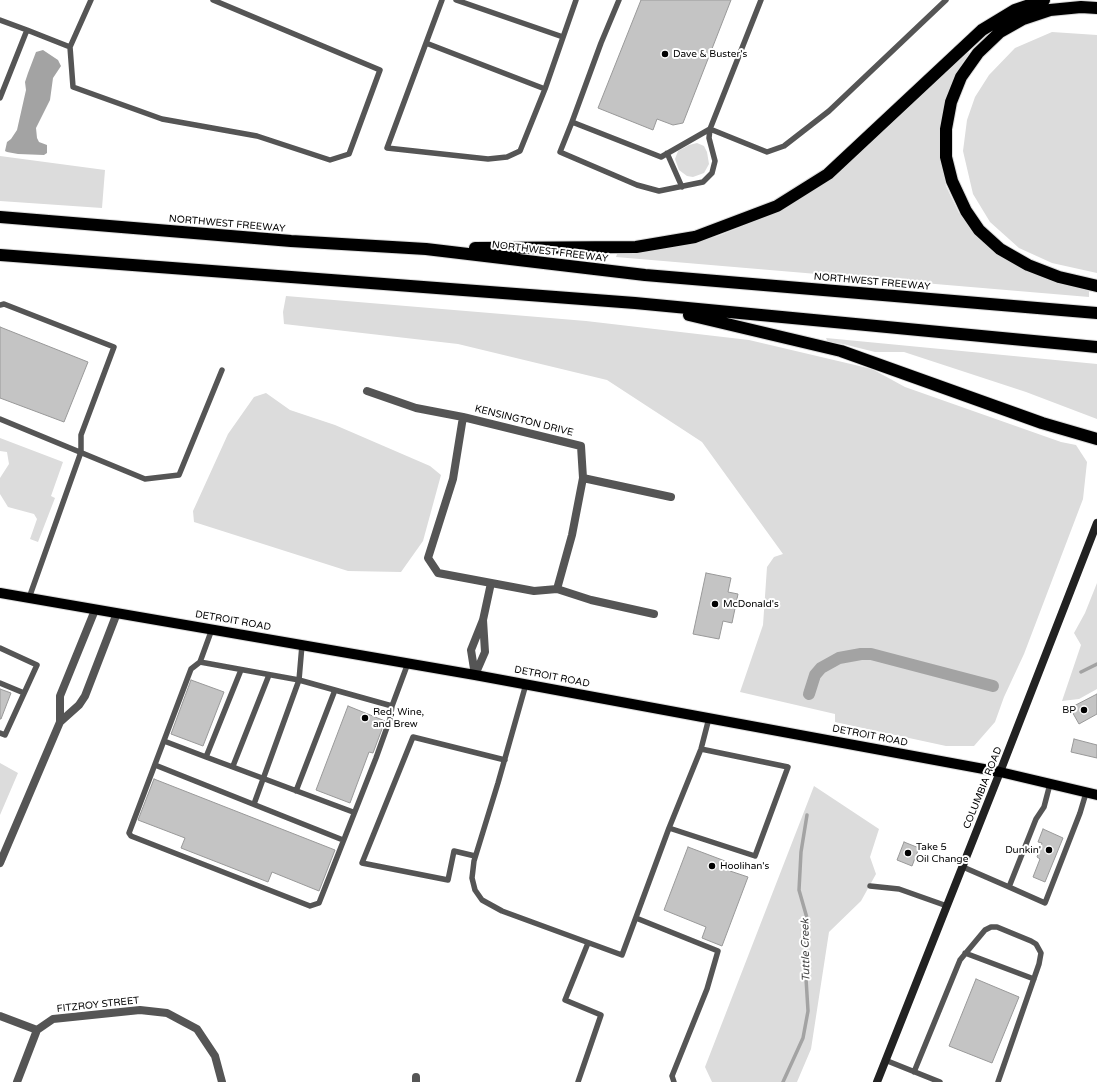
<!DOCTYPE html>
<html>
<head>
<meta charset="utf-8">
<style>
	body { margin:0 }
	canvas { display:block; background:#fff }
</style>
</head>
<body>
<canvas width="1097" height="1082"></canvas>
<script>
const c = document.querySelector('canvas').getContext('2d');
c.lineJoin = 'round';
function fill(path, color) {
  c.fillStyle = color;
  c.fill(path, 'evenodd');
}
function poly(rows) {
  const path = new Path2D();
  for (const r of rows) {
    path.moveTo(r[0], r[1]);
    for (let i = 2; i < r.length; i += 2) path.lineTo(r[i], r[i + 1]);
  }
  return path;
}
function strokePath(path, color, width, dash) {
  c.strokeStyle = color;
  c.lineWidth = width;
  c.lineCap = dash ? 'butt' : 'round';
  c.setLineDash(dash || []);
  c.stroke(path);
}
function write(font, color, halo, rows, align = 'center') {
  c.font = font + ' "Varela Round",sans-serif';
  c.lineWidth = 4;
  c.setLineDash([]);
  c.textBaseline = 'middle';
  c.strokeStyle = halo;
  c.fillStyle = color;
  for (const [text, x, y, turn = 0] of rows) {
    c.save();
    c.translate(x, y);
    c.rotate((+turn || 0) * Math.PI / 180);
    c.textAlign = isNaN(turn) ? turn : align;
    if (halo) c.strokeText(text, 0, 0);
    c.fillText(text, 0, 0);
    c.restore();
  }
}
const green = poly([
	[1052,32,1097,35,1097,273,1052,263,1019,248,990,222,973,194,963,151,967,120,975,97,989,75,1015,48],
	[966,50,970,54,963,62,948,96,942,115,939,140,946,186,959,213,1003,258,1047,279,1089,291,1089,297,616,257,618,251,680,245,718,236,772,214,830,179,905,111],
	[697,143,704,146,707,152,709,164,704,173,693,177,687,176,679,170,675,159,678,151,689,145],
	[0,156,105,170,102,208,0,201],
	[286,296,586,321,749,340,872,369,905,387,1061,442,1076,445,1087,462,1083,499,1024,654,1004,697,995,722,974,746,946,746,835,722,835,714,740,692,763,625,767,567,774,557,783,554,702,442,607,380,458,344,284,324,283,312],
	[826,338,1097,364,1097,419,1026,392,904,352,875,352,843,344,828,342],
	[266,393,290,410,335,425,430,466,441,475,423,541,401,572,348,571,194,522,193,511,228,434,254,397],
	[0,438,63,462,51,496,55,498,38,542,30,539,37,519,34,514,8,507,0,494,0,478,9,464,7,452,0,451],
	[1097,583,1097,689,1079,699,1062,701,1081,645,1074,633,1085,613],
	[0,763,18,773,0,815],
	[814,786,879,829,870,857,876,874,861,901,829,932,811,1049,797,1082,712,1082,705,1067]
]);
const water = poly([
	[43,50,58,60,61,66,53,78,50,100,36,128,37,138,39,142,47,145,47,153,44,155,18,154,7,152,5,151,7,142,11,139,17,130,26,90,25,82,28,73,36,52]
]);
const stream = poly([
	[1081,672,1097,664],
	[783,1082,803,1038,808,1011,805,962,807,918,799,890,801,852,807,815]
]);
const canal = poly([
	[809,694,815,675,821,668,839,658,861,654,871,654,993,686]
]);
const building = poly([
	[641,0,731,0,683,123,673,125,657,119,653,130,598,108,641,0],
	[0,327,88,362,64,422,0,398,0,327],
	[706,573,731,578,728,592,738,594,732,623,723,621,719,639,693,634,706,573],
	[191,680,224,692,203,746,171,734,191,680],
	[0,689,11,693,1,719,0,719,0,689],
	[1097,694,1097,714,1079,724,1070,708,1097,694],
	[348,706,385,721,373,753,369,752,350,803,316,790,348,706],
	[1074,739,1097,745,1097,758,1071,752,1074,739],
	[154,779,335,850,319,891,272,872,268,882,181,848,185,838,138,820,154,779],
	[1043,829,1063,838,1045,882,1033,877,1040,859,1037,857,1042,843,1038,842,1043,829],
	[904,842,919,848,912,866,897,860,904,842],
	[688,847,733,864,730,871,748,877,722,946,702,938,706,927,664,910,688,847],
	[976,979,1019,997,992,1063,949,1046,976,979]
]);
const service = poly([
	[91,0,70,47,73,87,162,119,257,136,330,160,349,154,380,70,213,0],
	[442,0,387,148,488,159,507,157,520,151,545,89,576,0],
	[456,0,563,37],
	[619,0,601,43,572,122,661,157,710,129,761,0],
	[0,20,27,30,0,98],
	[27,30,70,47],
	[426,43,545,89],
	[572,122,560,152,637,185,659,191,703,182,712,173,715,161,709,138,710,129,767,152,784,146,829,111,946,0],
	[667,153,682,187],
	[0,305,4,304,114,347,81,435,81,452,29,598],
	[0,419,145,479,179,475,222,370],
	[212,629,200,662,191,669,129,833,131,836,310,906,319,903,376,758,390,719,392,706,408,663],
	[302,645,299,680,392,706],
	[0,648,37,665,5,735,0,733],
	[200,662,299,680,254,804],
	[241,670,206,757,353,812],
	[0,683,24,693],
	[526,684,498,783,474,861,472,878,475,890,482,900,502,911,622,955,669,828,701,749,709,718],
	[164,741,206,757],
	[155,765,343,840],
	[233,766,269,675],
	[296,791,335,690],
	[669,828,755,856,788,767,701,749],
	[475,856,454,851,448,880,362,863,413,737,505,760],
	[963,867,1009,887,1036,819,1044,807,1050,784],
	[870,886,899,889,947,906],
	[1009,887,1045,903,1080,813,1086,793],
	[636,918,718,951,707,989,672,1076,674,1082],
	[965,953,1034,979],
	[885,1060,940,1082],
	[914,1072,960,960,985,930,991,927,997,927,1031,941,1036,944,1041,953,1039,964,998,1082],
	[578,1082,601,1015,565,1000,588,943]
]);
const minor = poly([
	[367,391,416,408,463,417,581,446,583,478,572,535,557,589],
	[463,417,453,479,428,558,438,573,534,591,557,589,591,600,654,614],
	[583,478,671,497],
	[483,620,485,652,475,675,471,650,483,620,491,583],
	[60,722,79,705,85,696,117,613],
	[0,863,60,722,60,696,95,610],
	[0,1016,37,1030],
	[37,1030,53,1019,140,1010,167,1013,197,1029,215,1056,222,1082],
	[416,1077,416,1082],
	[17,1082,37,1030]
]);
const secondary = poly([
	[877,1082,1000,772,1097,523]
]);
const primary = poly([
	[0,593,475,675,1000,772,1097,795]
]);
const motorway = poly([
	[1097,8,1081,7,1050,10,1023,19,1000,32,978,53,961,77,951,102,946,129,946,157,952,181,966,211,979,230,1000,249,1028,265,1059,277,1097,286],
	[0,217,291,241,426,249,645,275,1097,313],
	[475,248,636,247,695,237,777,206,828,174,982,30,1015,10,1044,0],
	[0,255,635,303,1097,347],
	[689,315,841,351,1042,423,1097,439]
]);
const markers = [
	[665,54,4,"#000"],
	[715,604,4,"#000"],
	[1084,710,4,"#000"],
	[365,718,4,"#000"],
	[1049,850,4,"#000"],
	[908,853,4,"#000"],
	[712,866,4,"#000"]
];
const poiNames = [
	["Dave & Buster's",673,54],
	["McDonald's",723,604],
	["BP",1076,710,"right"],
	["Red, Wine,",373,712],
	["and Brew",373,724],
	["Take 5",916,847],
	["Oil Change",916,859],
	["Dunkin'",1041,850,"right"],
	["Hoolihan's",720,866]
];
const streetNames = [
	["NORTHWEST FREEWAY",227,224,5],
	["NORTHWEST FREEWAY",550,252,7],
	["NORTHWEST FREEWAY",872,282,5],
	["KENSINGTON DRIVE",524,421,14],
	["DETROIT ROAD",233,621,10],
	["DETROIT ROAD",552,677,11],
	["DETROIT ROAD",870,736,11],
	["COLUMBIA ROAD",983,788,-68],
	["FITZROY STREET",98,1005,-6]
];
const waterNames = [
	["Tuttle Creek",806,950,-91]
];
fill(green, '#dcdcdc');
fill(water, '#a3a3a3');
strokePath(stream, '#a3a3a3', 3.5);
strokePath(canal, '#a3a3a3', 12);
fill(building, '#c4c4c4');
strokePath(building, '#999', 1);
strokePath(primary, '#dbdbdb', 12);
strokePath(motorway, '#dbdbdb', 14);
strokePath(service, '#555', 5.5);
strokePath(minor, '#555', 8);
strokePath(secondary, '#222', 8);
strokePath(primary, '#000', 10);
strokePath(motorway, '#000', 12);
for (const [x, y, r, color] of markers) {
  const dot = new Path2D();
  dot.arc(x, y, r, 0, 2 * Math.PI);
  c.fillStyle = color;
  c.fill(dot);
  strokePath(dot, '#fff', 1.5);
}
write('10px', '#000', '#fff', poiNames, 'left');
write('10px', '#000', '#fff', streetNames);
write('italic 11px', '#444', '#fff', waterNames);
</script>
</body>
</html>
